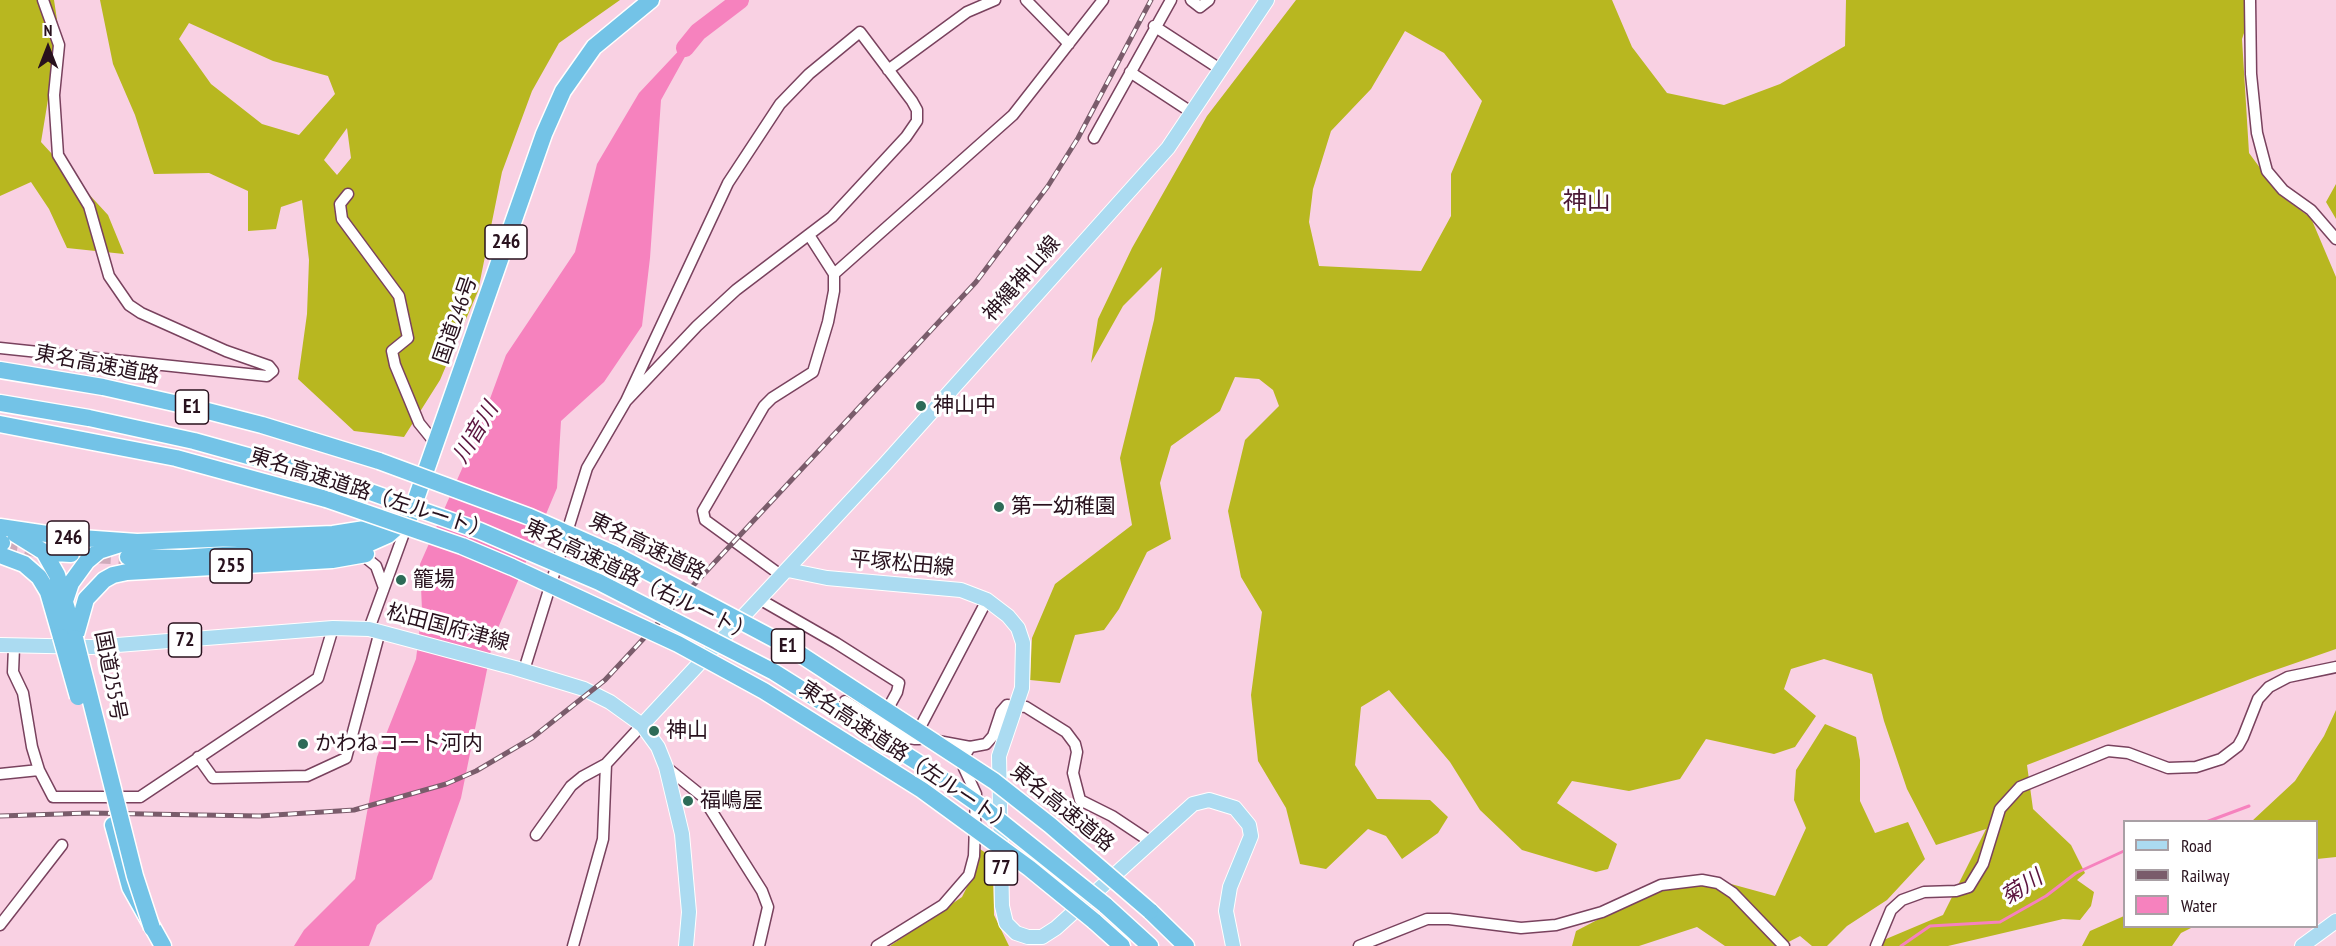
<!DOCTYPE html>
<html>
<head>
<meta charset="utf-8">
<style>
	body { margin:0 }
	#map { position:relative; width:2336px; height:946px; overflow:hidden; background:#f9d1e3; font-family:"PT Sans Narrow",sans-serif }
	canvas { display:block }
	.legend { position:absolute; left:2123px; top:820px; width:195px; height:108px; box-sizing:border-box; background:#fff; border:2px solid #a9a0a5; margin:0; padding:8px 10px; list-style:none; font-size:18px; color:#28111d }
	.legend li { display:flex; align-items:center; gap:12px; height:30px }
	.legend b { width:30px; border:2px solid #a9a0a5 }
	.north { position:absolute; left:18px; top:18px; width:60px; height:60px; -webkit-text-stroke:4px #fff; paint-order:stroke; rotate:0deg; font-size:16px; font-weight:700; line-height:24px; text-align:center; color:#28111d }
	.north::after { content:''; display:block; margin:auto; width:21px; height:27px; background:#28111d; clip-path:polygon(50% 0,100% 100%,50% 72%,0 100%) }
</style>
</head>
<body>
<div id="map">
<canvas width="2336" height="946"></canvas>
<ul class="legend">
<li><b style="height:8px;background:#abdbf1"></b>Road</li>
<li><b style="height:8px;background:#7a5c6b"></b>Railway</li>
<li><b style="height:16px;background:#f682be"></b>Water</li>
</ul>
<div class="north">N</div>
</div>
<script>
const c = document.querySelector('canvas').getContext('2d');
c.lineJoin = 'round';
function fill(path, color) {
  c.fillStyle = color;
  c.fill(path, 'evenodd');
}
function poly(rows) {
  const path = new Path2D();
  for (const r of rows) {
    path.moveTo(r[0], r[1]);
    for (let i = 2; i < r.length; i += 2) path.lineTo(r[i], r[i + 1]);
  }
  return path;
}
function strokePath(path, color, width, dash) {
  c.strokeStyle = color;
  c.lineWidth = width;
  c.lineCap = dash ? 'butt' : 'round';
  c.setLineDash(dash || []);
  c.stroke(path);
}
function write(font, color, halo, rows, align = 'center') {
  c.font = font + ' "PT Sans Narrow","Noto Sans JP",sans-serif';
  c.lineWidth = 6;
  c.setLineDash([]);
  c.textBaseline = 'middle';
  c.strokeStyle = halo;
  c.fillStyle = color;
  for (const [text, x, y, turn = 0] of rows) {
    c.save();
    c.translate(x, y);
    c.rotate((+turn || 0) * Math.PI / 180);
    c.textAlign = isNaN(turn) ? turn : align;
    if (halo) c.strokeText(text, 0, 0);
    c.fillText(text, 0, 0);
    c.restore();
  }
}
const forest = poly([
	[0,0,54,0,59,33,41,142,108,215,124,254,67,248,49,209,31,182,0,196],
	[100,0,620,0,559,43,532,91,502,172,478,291,440,380,404,437,354,431,298,379,307,314,309,260,302,200,281,207,276,229,248,231,248,191,209,173,154,174,135,115,113,64],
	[189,23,273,61,328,76,335,94,299,135,262,124,211,84,179,39],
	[347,128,351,158,337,175,324,160],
	[1296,0,1612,0,1632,47,1667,93,1724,105,1780,84,1845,46,1846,0,2255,0,2242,39,2249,153,2280,195,2311,218,2336,277,2336,649,2258,676,2027,765,2033,809,2071,845,2085,873,2077,880,2094,892,2091,906,2080,920,2063,919,1948,946,1875,946,1886,939,1943,915,1986,829,1936,845,1907,789,1884,721,1872,674,1824,659,1791,669,1784,689,1816,716,1795,747,1774,754,1706,739,1680,779,1629,791,1572,781,1557,803,1617,844,1608,869,1596,872,1522,850,1480,810,1450,762,1389,690,1361,707,1355,765,1377,799,1430,800,1448,817,1438,833,1402,859,1386,836,1368,829,1326,869,1300,864,1286,808,1258,761,1251,695,1262,612,1241,577,1228,511,1245,440,1279,406,1273,390,1259,379,1235,377,1220,411,1171,446,1160,483,1171,539,1147,552,1119,609,1104,630,1075,635,1060,683,1030,680,1032,638,1055,584,1132,525,1120,458,1154,320,1162,267,1123,306,1091,363,1098,319,1132,248,1207,116],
	[1405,31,1444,53,1482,101,1451,174,1451,216,1421,271,1319,266,1309,222,1313,189,1331,131,1371,89],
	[2336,184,2336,219,2326,202],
	[2336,710,2336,857,2317,859,2316,822,2252,821,2295,781,2324,736],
	[1825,724,1856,737,1860,760,1860,801,1875,833,1908,822,1925,859,1887,900,1847,926,1827,946,1812,946,1800,936,1781,946,1725,946,1697,927,1639,946,1572,946,1576,931,1668,883,1720,881,1775,896,1806,828,1794,800,1796,770],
	[980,849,993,858,994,915,1009,946,890,946,962,897,978,865],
	[2124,916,2124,926,2193,927,2181,933,2172,946,2082,946,2090,931]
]);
const water = poly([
	[702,26,661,100,650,258,642,326,604,382,561,421,557,488,493,640,461,798,432,879,377,925,369,946,294,946,304,930,355,879,377,757,416,659,422,610,420,564,476,437,506,355,575,252,597,164,639,93]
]);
const stream = poly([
	[2206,822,2249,806],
	[1901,946,1930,926,2000,922,2046,896,2076,873,2124,851]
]);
const river = poly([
	[685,48,698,32,740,0]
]);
const highwayTunnel = poly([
	[2,543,41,550],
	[71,554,128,557]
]);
const minor = poly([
	[1026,0,1069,44],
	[1191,0,1200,7,1209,0],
	[2250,0,2251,74,2257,133,2267,171,2283,190,2311,210,2336,239],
	[1154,26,1220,69],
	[888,70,967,12,995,0],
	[1130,72,1191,112],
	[1094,138,1171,0],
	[348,194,340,204,342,219,399,296,408,338,392,351,395,365,419,423,436,444],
	[834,274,1013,115,1103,0],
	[0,348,267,376,273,371,269,366,226,351,141,313,129,305,109,276,89,206,58,155,54,95,59,45,43,0],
	[360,553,376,566,384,588],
	[782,576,705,520,703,511,764,406,772,398,813,372,828,322,834,291,834,274,809,235],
	[761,600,836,643,899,683,897,692,880,723],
	[369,629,408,522],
	[14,647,13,672,23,693,32,747,39,770,53,797,140,797,318,678,333,628],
	[524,670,587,468,626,401,697,326,736,290,832,217,906,137,917,121,917,110,912,101,860,32,809,74,780,104,728,183,626,401],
	[845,701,904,738,919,739],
	[914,739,987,600],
	[938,741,970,747],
	[198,757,213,778,307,776,346,758,380,631],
	[666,767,702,796,762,891,768,907,759,946],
	[0,774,39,770],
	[536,835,571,786,582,777,606,764],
	[0,925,62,845],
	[573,946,603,839,606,764,642,725],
	[877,946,943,905,969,875,974,856,976,794,964,768,965,755,970,747,986,744,993,736,1001,712,1007,705,1026,707,1066,732,1075,744,1077,752,1073,773,1080,800,1112,816,1151,842],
	[1359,946,1427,919,1449,919,1521,928,1556,925,1602,912,1661,885,1702,880,1718,883,1733,893,1784,946],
	[1876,946,1891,910,1902,900,1924,892,1956,891,1969,887,1983,864,2000,809,2020,787,2108,751,2128,753,2168,768,2196,767,2221,759,2238,746,2243,737,2258,699,2269,687,2288,677,2336,667]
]);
const major = poly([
	[788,570,827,578,961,590,987,600,1008,616,1018,628,1023,643,1022,688,999,756,1002,906,1006,923,1016,933,1028,937,1042,937,1056,928,1193,804,1209,800,1235,808,1249,825,1251,836,1230,887,1226,911,1233,946],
	[0,645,92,647,333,628,369,629,515,668,584,689,610,702,642,725,658,747,666,767,682,834,689,912,686,946],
	[642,725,885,464,1168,148,1267,0],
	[2302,946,2336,921]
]);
const highway = poly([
	[0,370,103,387,196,408,262,425,379,461],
	[0,403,89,418,194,441,345,483],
	[0,424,176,458,326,499],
	[0,527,67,537,137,542,333,534,390,525],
	[15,534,44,552,57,575,74,633],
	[0,542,2,543],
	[54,553,71,554],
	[0,555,24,564,39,577,48,592,61,637],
	[128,557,181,558,351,546,370,543,388,535,410,516,544,134,563,91,594,47,651,0],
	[64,604,71,583,87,561,99,551,121,544],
	[75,638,86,599,104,580,113,575,127,572,332,560,366,554],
	[113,825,130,887,163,946],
	[1105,905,1150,946],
	[1150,911,1186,946],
	[1094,921,1122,946]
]);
const rail = poly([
	[0,816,89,813,259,816,354,810,446,784,476,771,532,738,605,680,976,282,1048,186,1078,138,1151,0]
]);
const highwayBridge = poly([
	[379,461,530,517,614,554,789,647,994,781,1050,825,1150,911],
	[345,483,480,531,599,582,774,672,922,765,985,809,1105,905],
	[326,499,462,546,512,567,678,644,764,691,922,790,1029,868,1094,921],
	[61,637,78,697],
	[75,638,135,876,152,928]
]);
const markers = [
	[921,406,6,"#2d6b57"],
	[999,507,6,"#2d6b57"],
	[401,580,6,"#2d6b57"],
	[654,731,6,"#2d6b57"],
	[303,744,6,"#2d6b57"],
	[688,801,6,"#2d6b57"]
];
const shields = [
	[506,242,42],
	[192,407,33],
	[68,538,42],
	[231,566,42],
	[185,640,33],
	[788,646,33],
	[1001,868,33]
];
const shieldNames = [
	["246",506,242],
	["E1",192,407],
	["246",68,538],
	["255",231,566],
	["72",185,640],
	["E1",788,646],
	["77",1001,868]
];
const streetNames = [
	["神縄神山線",1022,279,-49],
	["国道246号",456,320,-71],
	["東名高速道路",97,365,11],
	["東名高速道路（左ルート）",370,494,18],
	["東名高速道路",647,547,26],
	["平塚松田線",902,564,5],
	["東名高速道路（右ルート）",639,581,26],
	["松田国府津線",448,628,15],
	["国道255号",110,676,79],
	["東名高速道路（左ルート）",906,757,34],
	["東名高速道路",1062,808,39]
];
const poiNames = [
	["神山中",933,406],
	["第一幼稚園",1011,507],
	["籠場",413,580],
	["神山",666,731],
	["かわねコート河内",315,744],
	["福嶋屋",700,801]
];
const waterNames = [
	["川音川",476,433,-59],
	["菊川",2022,888,-33]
];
const quarterNames = [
	["神山",1587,202]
];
fill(forest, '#b8b720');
fill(water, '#f682be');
strokePath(stream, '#f682be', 3);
strokePath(river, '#f682be', 18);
strokePath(highwayTunnel, '#cfabbb', 16, [16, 8]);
strokePath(minor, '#79425e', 13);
strokePath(major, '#fff', 16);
strokePath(highway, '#fff', 19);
strokePath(minor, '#fff', 10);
strokePath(major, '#abdbf1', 14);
strokePath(highway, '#73c3e7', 16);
strokePath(rail, '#7a5c6b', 5);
strokePath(rail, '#fff', 3, [9]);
strokePath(highwayBridge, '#fff', 19, []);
strokePath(highwayBridge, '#73c3e7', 16);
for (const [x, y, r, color] of markers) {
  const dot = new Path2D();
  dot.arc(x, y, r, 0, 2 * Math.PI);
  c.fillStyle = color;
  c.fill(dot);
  strokePath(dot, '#fff', 2);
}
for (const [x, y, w] of shields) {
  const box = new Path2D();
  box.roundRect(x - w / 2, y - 17, w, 34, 4.5);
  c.fillStyle = '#fff';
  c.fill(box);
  strokePath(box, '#28111d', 1.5);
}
write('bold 20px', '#28111d', null, shieldNames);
write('21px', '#28111d', '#fff', streetNames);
write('21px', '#28111d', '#fff', poiNames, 'left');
write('italic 22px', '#5c153f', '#fff', waterNames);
write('24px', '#4b1935', '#fff', quarterNames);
</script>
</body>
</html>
